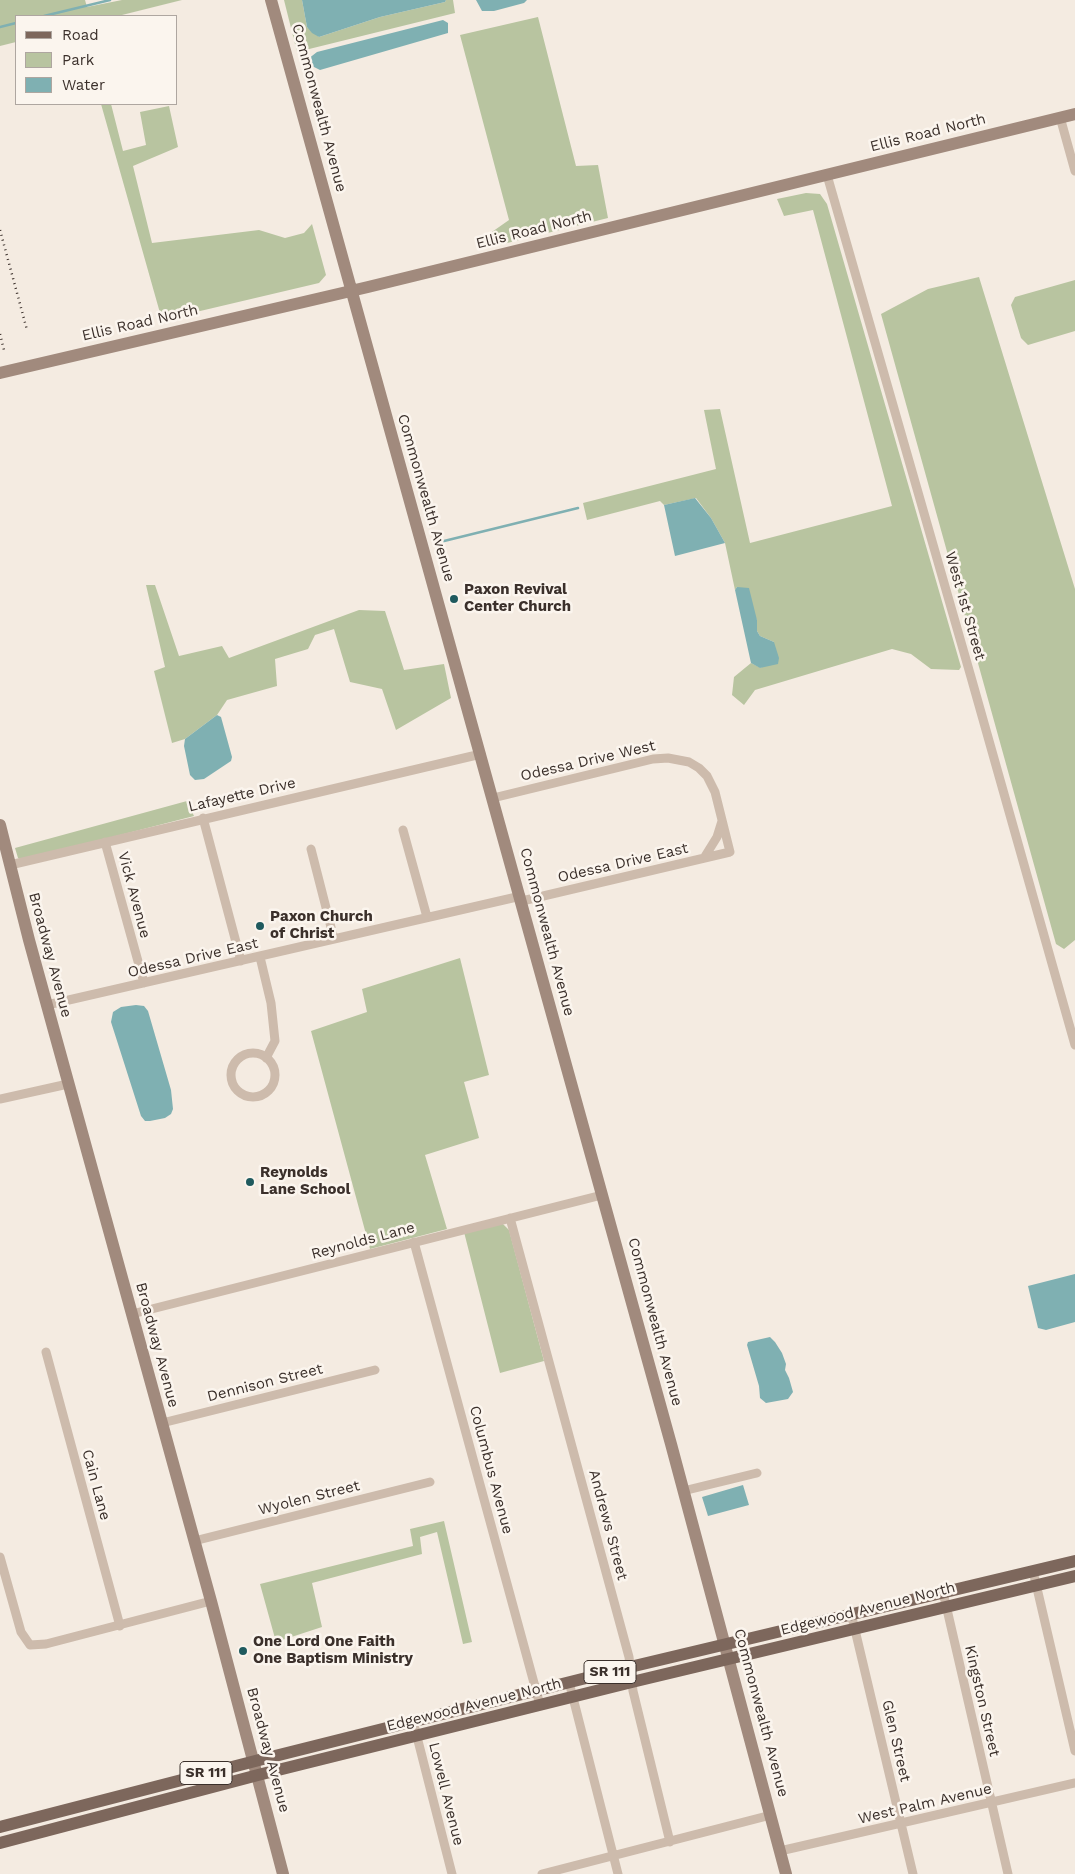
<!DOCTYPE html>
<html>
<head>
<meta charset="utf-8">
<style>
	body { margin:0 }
	#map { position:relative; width:1075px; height:1874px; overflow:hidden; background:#f4ebe1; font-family:"Work Sans",sans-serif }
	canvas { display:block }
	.legend { position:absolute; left:15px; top:15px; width:162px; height:90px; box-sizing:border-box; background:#fbf5ee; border:1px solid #aea6a0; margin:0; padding:6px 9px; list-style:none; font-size:15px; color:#3b302b }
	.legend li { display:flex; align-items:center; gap:10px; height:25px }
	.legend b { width:25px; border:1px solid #aea6a0 }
</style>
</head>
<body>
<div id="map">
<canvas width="1075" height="1874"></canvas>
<ul class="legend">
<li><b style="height:6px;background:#7d675c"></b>Road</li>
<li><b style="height:14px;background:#b8c4a0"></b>Park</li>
<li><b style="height:14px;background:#7fb0b2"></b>Water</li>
</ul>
</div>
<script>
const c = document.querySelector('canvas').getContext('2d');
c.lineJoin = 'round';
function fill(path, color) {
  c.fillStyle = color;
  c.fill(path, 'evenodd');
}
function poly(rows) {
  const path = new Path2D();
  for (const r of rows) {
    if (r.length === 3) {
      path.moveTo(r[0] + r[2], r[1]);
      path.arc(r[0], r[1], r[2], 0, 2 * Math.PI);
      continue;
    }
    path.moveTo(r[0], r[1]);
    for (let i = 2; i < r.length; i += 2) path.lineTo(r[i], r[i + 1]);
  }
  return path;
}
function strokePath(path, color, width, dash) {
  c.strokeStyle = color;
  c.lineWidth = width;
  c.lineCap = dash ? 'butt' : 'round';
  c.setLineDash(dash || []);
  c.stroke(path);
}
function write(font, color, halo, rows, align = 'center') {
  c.font = font + ' "Work Sans",sans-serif';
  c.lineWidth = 5;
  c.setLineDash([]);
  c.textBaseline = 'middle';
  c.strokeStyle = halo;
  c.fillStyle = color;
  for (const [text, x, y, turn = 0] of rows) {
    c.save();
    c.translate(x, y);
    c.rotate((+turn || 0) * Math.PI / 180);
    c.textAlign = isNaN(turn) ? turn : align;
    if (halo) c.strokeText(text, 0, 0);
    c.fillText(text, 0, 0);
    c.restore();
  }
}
const green = poly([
	[0,0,85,0,87,7,122,0,182,0,118,16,16,16,16,42,0,46],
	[284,0,302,0,307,27,319,37,380,17,445,2,446,0,453,0,455,13,297,52],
	[538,17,576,166,598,165,608,218,495,246,489,234,509,220,460,35],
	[101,104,111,104,123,151,146,145,140,112,169,106,178,147,133,166,152,243,259,230,285,238,304,233,312,224,326,275,319,283,162,320],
	[806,193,820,194,827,204,961,667,959,670,931,669,911,654,892,649,755,690,744,705,732,695,734,677,751,663,761,668,774,642,760,636,757,631,757,620,737,587,735,590,725,543,711,518,696,498,664,505,660,501,587,520,583,503,716,469,704,410,720,409,750,543,892,506,813,210,784,216,777,199],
	[979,277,1075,589,1075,940,1064,949,1056,944,881,314,928,289],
	[1075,280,1075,331,1028,345,1021,338,1011,305,1015,297],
	[146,585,155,585,179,656,222,646,229,658,359,610,385,611,404,670,444,664,451,698,396,730,382,689,350,682,334,629,315,635,308,649,275,659,277,686,227,700,217,715,185,739,172,743,154,671,165,667],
	[187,801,194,816,23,860,18,858,15,848],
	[460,958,489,1075,464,1082,479,1138,425,1155,447,1229,370,1249,311,1031,367,1012,362,989],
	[502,1223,509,1230,544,1361,500,1373,464,1232],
	[444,1521,472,1642,463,1644,437,1532,420,1537,422,1554,312,1583,322,1627,276,1642,260,1584,413,1546,410,1529]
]);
const water = poly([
	[302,0,446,0,445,2,380,17,319,37,312,33,307,27],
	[476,0,527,0,524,3,494,11,482,11],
	[443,20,448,23,448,33,320,70,308,64,308,59,317,52],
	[695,498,711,518,725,543,675,556,664,505],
	[737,587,749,588,757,620,757,631,760,636,774,642,779,658,778,664,760,668,751,663,735,590],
	[217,715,221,717,232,757,231,761,204,779,195,780,190,775,184,746,185,739],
	[136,1005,144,1006,148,1011,171,1090,173,1109,171,1114,165,1118,150,1121,145,1121,141,1116,111,1022,113,1012,121,1007],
	[1075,1274,1075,1322,1046,1330,1038,1328,1028,1286],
	[770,1337,775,1342,782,1353,786,1364,785,1370,789,1378,793,1392,788,1399,766,1403,760,1398,759,1386,747,1345,748,1342],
	[743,1485,749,1505,708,1516,702,1497]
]);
const stream = poly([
	[44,16,110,0],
	[0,27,16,23],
	[440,542,578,508]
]);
const street = poly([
	[1060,117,1075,171],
	[827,175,971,677,1075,1045],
	[493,798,653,759,668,758,689,762,699,768,707,776,715,792,730,852,522,901],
	[203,818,241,961],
	[403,830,427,917],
	[105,842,144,983],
	[311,849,334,939],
	[704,858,717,837,722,821],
	[10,865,481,754],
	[260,957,271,1003,275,1041,266,1058],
	[47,1005,521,896],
	[253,1075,22],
	[0,1099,68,1084],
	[510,1218,629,1657,633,1691,670,1842],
	[414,1242,540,1705],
	[132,1314,602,1195],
	[46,1352,120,1626],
	[162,1423,375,1370],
	[683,1491,757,1473],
	[194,1541,430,1482],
	[0,1557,21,1632,30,1645,46,1644,211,1601],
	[1033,1571,1075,1751],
	[943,1592,1008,1874],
	[851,1613,913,1874],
	[569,1682,618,1874],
	[413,1721,452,1874],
	[780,1851,1075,1783],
	[542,1874,771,1815]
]);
const secondary = poly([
	[271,0,671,1444,786,1874],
	[0,373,368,287,1075,114],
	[0,825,29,940,211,1601,283,1874]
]);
const primary = poly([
	[0,1827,263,1759,630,1667,1075,1561],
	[0,1843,258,1775,632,1682,1075,1576]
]);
const rail = poly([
	[0,230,27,330],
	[0,334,4,350]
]);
const markers = [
	[454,599,5,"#1f5a5e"],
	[260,926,5,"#1f5a5e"],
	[250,1182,5,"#1f5a5e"],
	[243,1651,5,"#1f5a5e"]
];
const shields = [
	[610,1672,52],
	[206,1773,52]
];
const shieldNames = [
	["SR 111",610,1672],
	["SR 111",206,1773]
];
const streetNames = [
	["Commonwealth Avenue",319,108,75],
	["Ellis Road North",928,133,-14],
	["Ellis Road North",534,230,-14],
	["Ellis Road North",140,323,-13],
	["Commonwealth Avenue",426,498,74],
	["West 1st Street",965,606,74],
	["Odessa Drive West",588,761,-13],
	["Lafayette Drive",242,795,-13],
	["Odessa Drive East",623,863,-13],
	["Vick Avenue",134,895,75],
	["Commonwealth Avenue",547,932,75],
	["Broadway Avenue",50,955,75],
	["Odessa Drive East",193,958,-13],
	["Reynolds Lane",363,1241,-15],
	["Commonwealth Avenue",655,1322,75],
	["Broadway Avenue",157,1345,75],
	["Dennison Street",265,1383,-14],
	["Columbus Avenue",491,1470,75],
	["Cain Lane",96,1485,75],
	["Wyolen Street",309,1498,-14],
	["Andrews Street",608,1525,75],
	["Edgewood Avenue North",868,1609,-14],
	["Kingston Street",982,1701,77],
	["Edgewood Avenue North",474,1705,-14],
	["Commonwealth Avenue",761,1713,75],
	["Glen Street",896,1741,77],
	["Broadway Avenue",268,1750,75],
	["Lowell Avenue",446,1794,76],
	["West Palm Avenue",925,1804,-13]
];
const poiNames = [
	["Paxon Revival",464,590],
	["Center Church",464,607],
	["Paxon Church",270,917],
	["of Christ",270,934],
	["Reynolds",260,1173],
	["Lane School",260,1190],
	["One Lord One Faith",253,1642],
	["One Baptism Ministry",253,1659]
];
fill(green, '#b8c4a0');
fill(water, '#7fb0b2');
strokePath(stream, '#7fb0b2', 2.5);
strokePath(street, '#cdbbac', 9);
strokePath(secondary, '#a18a7d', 12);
strokePath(primary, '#7d675c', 12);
strokePath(rail, '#3b302b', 2.5, [1, 4]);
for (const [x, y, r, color] of markers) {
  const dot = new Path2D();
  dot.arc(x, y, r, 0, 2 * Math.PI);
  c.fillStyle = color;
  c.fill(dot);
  strokePath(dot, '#fbf5ee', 2);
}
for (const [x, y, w] of shields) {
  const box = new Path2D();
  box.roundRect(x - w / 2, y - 11.5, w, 23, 4);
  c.fillStyle = '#fbf5ee';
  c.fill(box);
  strokePath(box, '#3b302b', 1);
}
write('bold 14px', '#3b302b', null, shieldNames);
write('15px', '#3b302b', '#fbf5ee', streetNames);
write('bold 15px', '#3b302b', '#fbf5ee', poiNames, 'left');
</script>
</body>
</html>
